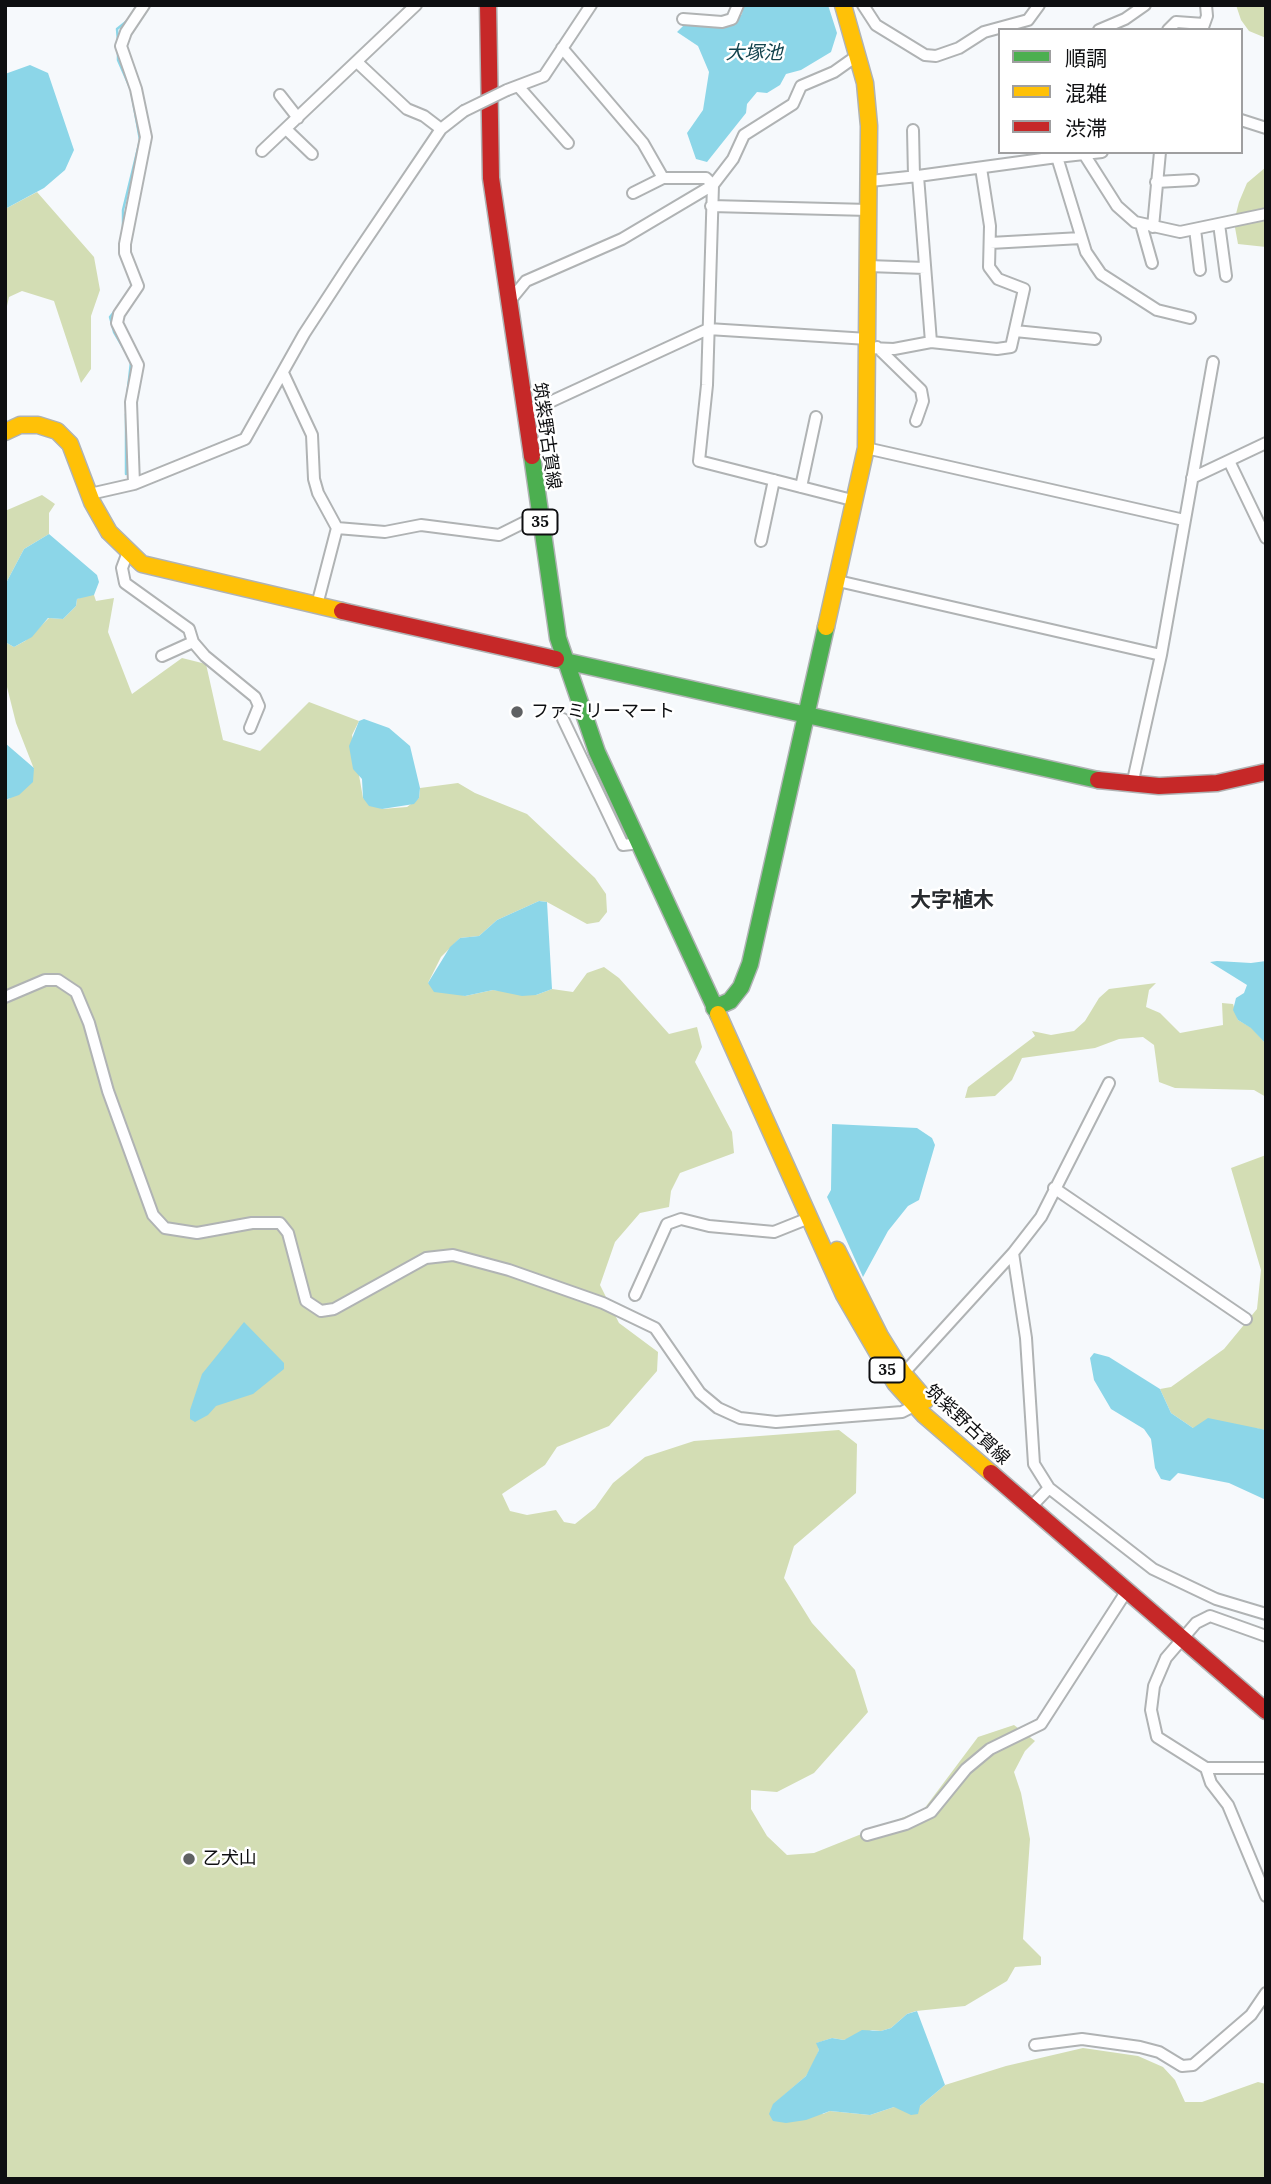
<!DOCTYPE html>
<html>
<head>
<meta charset="utf-8">
<style>
	body { margin:0 }
	#map { position:relative; width:1271px; height:2184px; overflow:hidden; background:#f6f9fc; font-family:Lora,"Noto Sans JP",serif }
	canvas { display:block }
	.frame { position:absolute; inset:0; border:7px solid #0e0f11; pointer-events:none }
	.legend { position:absolute; left:998px; top:28px; width:245px; height:126px; box-sizing:border-box; background:#fff; border:2px solid #9f9fa0; margin:0; padding:9px 12px; list-style:none; font-size:21px; color:#0e0f11 }
	.legend li { display:flex; align-items:center; gap:14px; height:35px }
	.legend b { width:35px; border:2px solid #9f9fa0 }
</style>
</head>
<body>
<div id="map">
<canvas width="1271" height="2184"></canvas>
<div class="frame"></div>
<ul class="legend">
<li><b style="height:9px;background:#4caf50"></b>順調</li>
<li><b style="height:9px;background:#ffc107"></b>混雑</li>
<li><b style="height:9px;background:#c62828"></b>渋滞</li>
</ul>
</div>
<script>
const c = document.querySelector('canvas').getContext('2d');
c.lineJoin = 'round';
function fill(path, color) {
  c.fillStyle = color;
  c.fill(path, 'evenodd');
}
function poly(rows) {
  const path = new Path2D();
  for (const r of rows) {
    path.moveTo(r[0], r[1]);
    for (let i = 2; i < r.length; i += 2) path.lineTo(r[i], r[i + 1]);
  }
  return path;
}
function strokePath(path, color, width, dash) {
  c.strokeStyle = color;
  c.lineWidth = width;
  c.lineCap = dash ? 'butt' : 'round';
  c.setLineDash(dash || []);
  c.stroke(path);
}
function write(font, color, halo, rows, align = 'center') {
  c.font = font + ' Lora,"Noto Sans JP",serif';
  c.lineWidth = 5;
  c.setLineDash([]);
  c.textBaseline = 'middle';
  c.strokeStyle = halo;
  c.fillStyle = color;
  for (const [text, x, y, turn = 0] of rows) {
    c.save();
    c.translate(x, y);
    c.rotate((+turn || 0) * Math.PI / 180);
    c.textAlign = isNaN(turn) ? turn : align;
    if (halo) c.strokeText(text, 0, 0);
    c.fillText(text, 0, 0);
    c.restore();
  }
}
const forest = poly([
	[1236,5,1266,5,1266,38,1249,31,1241,20],
	[1266,167,1266,247,1238,244,1234,222,1239,202,1247,183],
	[37,192,94,257,100,290,91,316,91,369,81,383,54,301,22,291,9,297,5,315,5,209],
	[42,495,55,504,49,513,49,534,24,549,5,585,5,511],
	[88,595,94,595,96,601,114,598,108,632,132,694,182,658,206,664,223,740,260,751,309,702,359,721,352,735,363,798,382,809,407,807,419,798,420,788,458,783,475,793,527,814,595,878,606,894,607,912,599,922,587,924,547,902,539,901,497,920,479,936,460,938,441,957,428,983,465,996,493,990,536,995,552,989,573,992,587,973,604,967,619,978,669,1034,697,1027,702,1047,695,1062,732,1132,734,1153,680,1173,671,1191,669,1207,640,1213,615,1242,600,1285,619,1323,658,1352,657,1371,609,1426,557,1447,545,1465,502,1494,510,1511,527,1515,556,1510,564,1522,575,1524,595,1508,613,1483,645,1457,694,1441,839,1430,857,1444,856,1493,794,1546,784,1578,812,1623,855,1670,868,1712,814,1773,777,1792,751,1790,751,1809,767,1836,787,1855,814,1853,924,1809,978,1737,1014,1725,1035,1741,1025,1751,1014,1772,1021,1793,1030,1839,1023,1939,1041,1957,1041,1965,1015,1967,1007,1981,965,2006,916,2011,907,2014,891,2028,881,2031,872,2030,844,2040,832,2038,817,2043,819,2050,813,2065,806,2076,782,2097,823,2114,830,2111,870,2115,894,2107,920,2106,945,2085,1006,2066,1083,2048,1138,2056,1163,2067,1175,2080,1185,2102,1202,2102,1258,2082,1266,2084,1266,2179,5,2179,5,800,9,799,34,769,16,723,5,679,5,642,14,647,25,641,49,618,63,619,76,606,77,599],
	[1156,983,1149,990,1146,1007,1160,1013,1180,1033,1223,1025,1222,1003,1233,1004,1238,1020,1252,1028,1266,1044,1266,1097,1254,1090,1175,1088,1159,1082,1154,1045,1143,1037,1119,1039,1095,1048,1022,1058,1012,1080,995,1096,965,1098,968,1087,1035,1036,1032,1031,1051,1035,1074,1031,1085,1021,1099,998,1109,989],
	[1266,1155,1266,1430,1241,1426,1193,1428,1171,1413,1160,1389,1171,1387,1224,1349,1257,1309,1261,1270,1231,1168]
]);
const water = poly([
	[743,5,828,5,837,33,831,52,801,70,786,74,780,85,767,93,757,92,747,104,746,113,707,162,696,159,687,133,703,110,709,72,698,46,677,32,684,25,721,28,732,24,742,14],
	[30,65,48,73,74,150,65,170,44,188,5,209,5,74],
	[49,534,97,575,99,582,94,595,77,599,76,606,63,619,48,618,32,637,14,647,5,642,5,585,24,549],
	[364,719,389,728,410,746,420,788,419,798,414,804,382,809,369,806,363,798,362,779,353,769,349,746,359,721],
	[5,743,34,768,33,782,19,795,5,800],
	[539,901,547,902,552,989,536,995,522,996,493,990,465,996,434,992,428,983,450,947,460,938,479,936,497,920],
	[1217,961,1251,963,1266,961,1266,1044,1251,1028,1238,1020,1233,1010,1236,998,1244,993,1247,985,1210,962],
	[832,1124,917,1128,932,1138,935,1145,919,1200,908,1206,888,1231,863,1277,827,1197,831,1190],
	[244,1322,284,1363,284,1369,253,1394,216,1406,208,1415,195,1422,190,1419,190,1410,202,1374],
	[1094,1353,1109,1357,1160,1389,1171,1413,1193,1428,1208,1418,1266,1430,1266,1500,1229,1483,1178,1473,1170,1481,1161,1479,1155,1468,1151,1439,1144,1429,1111,1409,1094,1380,1090,1358],
	[917,2011,945,2085,920,2106,918,2114,911,2115,894,2107,870,2115,830,2111,806,2120,786,2123,773,2121,769,2114,773,2104,806,2076,819,2050,816,2043,832,2038,844,2040,862,2030,881,2031,891,2028,907,2014]
]);
const stream = poly([
	[118,41,117,29,127,21],
	[118,51,118,60,131,90,140,140,123,210,123,228],
	[114,312,110,317,114,332,128,356],
	[127,397,131,362],
	[126,414,126,474]
]);
const street = poly([
	[863,5,876,25,925,55,936,56,959,48,984,32,1028,20,1039,5],
	[683,19,722,22,732,19,738,5],
	[1099,30,1125,19,1145,5],
	[1168,30,1176,22,1204,24],
	[1202,30,1207,16,1206,5],
	[562,48,643,143,663,178],
	[358,63,407,109,424,116,441,129],
	[518,86,568,143],
	[507,90,544,76,591,5],
	[280,95,298,118],
	[1241,120,1266,128],
	[286,129,312,154],
	[913,130,914,176],
	[262,151,416,5],
	[1084,154,1117,206,1135,222,1180,232,1266,214],
	[1057,157,1102,152],
	[870,181,918,176],
	[1156,182,1193,180],
	[711,206,869,210],
	[1141,224,1152,263],
	[1219,224,1226,276],
	[1153,227,1160,152],
	[1195,229,1200,270],
	[990,243,1081,238],
	[868,266,925,268],
	[508,303,526,281,622,239,713,185,706,178,663,178,633,193],
	[1015,331,1095,339],
	[931,342,997,349,1011,347,1024,289,998,279,989,267,990,226,981,168],
	[877,347,921,390,923,401,916,421],
	[868,348,894,349,931,342,918,176,1057,157,1086,252,1101,274,1157,310,1190,318],
	[284,375,312,435,314,479,318,493,337,528],
	[524,414,708,329,868,339],
	[866,448,1184,520],
	[1229,461,1266,538],
	[1192,478,1266,443],
	[134,484,131,402,138,365,117,323,119,314,138,286,125,253,125,244,146,137,136,89,121,46,126,32,144,5],
	[801,487,816,417],
	[90,494,134,484,245,439,304,334,349,265,441,129,464,111],
	[856,501,699,461,707,385,713,185,733,159,744,135,793,104,801,86,834,72,858,55],
	[761,541,774,480],
	[128,552,122,568,125,583,189,629,193,642,205,656,255,697,259,706,250,728],
	[838,581,1161,655],
	[317,605,337,528,385,532,421,525,499,535,539,515],
	[162,656,193,642],
	[563,719,623,845,640,843],
	[1132,785,1161,655,1213,362],
	[5,997,45,980,58,980,76,992,89,1023,108,1091,153,1215,165,1228,197,1233,252,1223,280,1223,288,1233,306,1301,321,1311,334,1309,426,1258,453,1255,509,1270,603,1303,655,1328,700,1393,718,1408,740,1418,776,1422,902,1412,920,1403],
	[1054,1188,1246,1319],
	[1013,1253,1026,1338,1034,1464,1049,1488,1030,1508],
	[635,1295,667,1224,681,1219,709,1226,774,1232,809,1218],
	[902,1375,1013,1253,1041,1217,1109,1083],
	[1049,1488,1153,1569,1216,1599,1266,1614],
	[1266,1636,1210,1616,1196,1623,1166,1658,1154,1686,1151,1710,1157,1737,1206,1768,1266,1768],
	[1206,1768,1211,1783,1228,1805,1266,1896],
	[867,1835,906,1824,931,1812,966,1769,990,1749,1041,1724,1126,1592],
	[1035,2045,1082,2039,1140,2047,1159,2052,1182,2066,1193,2065,1251,2015,1266,1993]
]);
const fast = poly([
	[532,456,558,638,597,752,718,1014],
	[556,659,1098,780],
	[714,1008,730,1001,741,987,750,964,826,627]
]);
const slow = poly([
	[5,432,20,425,38,425,57,431,70,444,92,502,109,532,142,564,342,611],
	[826,627,866,448,869,126,865,83,843,5],
	[718,1014,844,1295,895,1383,924,1415,991,1473],
	[837,1250,880,1336,903,1373,926,1400]
]);
const jam = poly([
	[488,5,491,178,532,456],
	[342,611,556,659],
	[1098,780,1159,786,1217,783,1266,772],
	[991,1473,1266,1711]
]);
const streetBridge = poly([
	[464,111,507,90]
]);
const markers = [
	[517,712,7,"#5f6163"],
	[189,1859,7,"#5f6163"]
];
const shields = [
	[540,522,35],
	[887,1370,35]
];
const shieldNames = [
	["35",540,522],
	["35",887,1370]
];
const streetNames = [
	["筑紫野古賀線",546,436,82],
	["筑紫野古賀線",967,1425,43]
];
const poiNames = [
	["ファミリーマート",531,712],
	["乙犬山",203,1859]
];
const waterNames = [
	["大塚池",754,54]
];
const quarterNames = [
	["大字植木",952,901]
];
fill(forest, '#d3ddb4');
fill(water, '#8cd6e8');
strokePath(stream, '#8cd6e8', 2.5);
strokePath(street, '#b0b3b4', 14);
strokePath(fast, '#b0b3b4', 19);
strokePath(slow, '#b0b3b4', 19);
strokePath(jam, '#b0b3b4', 19);
strokePath(street, '#fefeff', 10);
strokePath(fast, '#4caf50', 16);
strokePath(slow, '#ffc107', 16);
strokePath(jam, '#c62828', 16);
strokePath(streetBridge, '#b0b3b4', 14, []);
strokePath(streetBridge, '#fefeff', 10);
for (const [x, y, r, color] of markers) {
  const dot = new Path2D();
  dot.arc(x, y, r, 0, 2 * Math.PI);
  c.fillStyle = color;
  c.fill(dot);
  strokePath(dot, '#fff', 2.5);
}
for (const [x, y, w] of shields) {
  const box = new Path2D();
  box.roundRect(x - w / 2, y - 12.5, w, 25, 5);
  c.fillStyle = '#fff';
  c.fill(box);
  strokePath(box, '#0e0f11', 2);
}
write('bold 16px', '#0e0f11', null, shieldNames);
write('18px', '#0e0f11', '#fff', streetNames);
write('18px', '#0e0f11', '#fff', poiNames, 'left');
write('italic 19px', '#13434d', '#fff', waterNames);
write('bold 21px', '#272a2e', '#fff', quarterNames);
</script>
</body>
</html>
